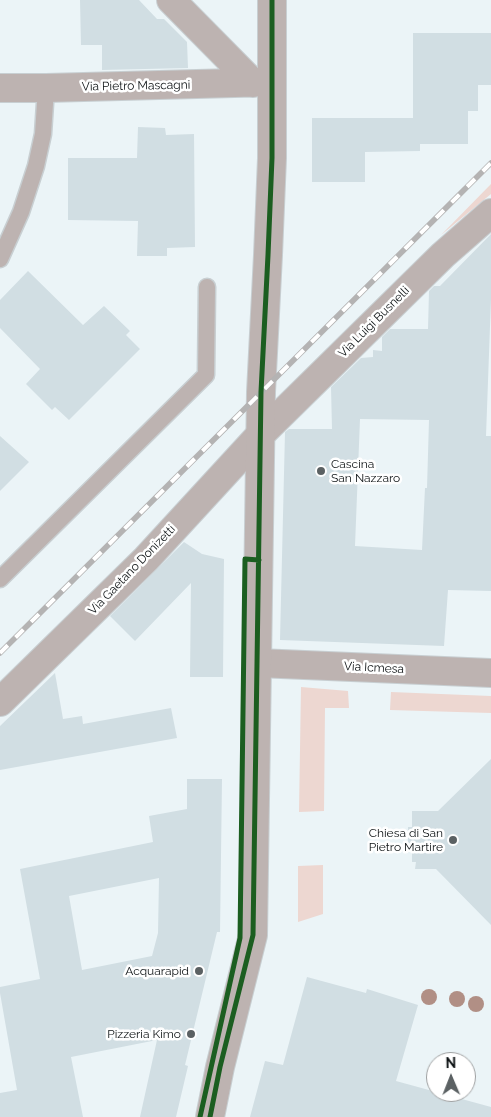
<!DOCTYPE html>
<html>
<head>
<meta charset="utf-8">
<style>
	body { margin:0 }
	#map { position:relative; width:491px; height:1117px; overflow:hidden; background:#ebf4f7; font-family:Raleway,sans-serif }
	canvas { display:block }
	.north { position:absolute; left:426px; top:1052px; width:50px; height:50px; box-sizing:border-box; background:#fff; border:1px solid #9ea0a1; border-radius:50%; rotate:359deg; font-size:14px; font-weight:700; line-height:20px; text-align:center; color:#0d1214 }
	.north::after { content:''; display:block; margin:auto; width:18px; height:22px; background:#5b6163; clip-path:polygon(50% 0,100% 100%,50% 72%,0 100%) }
</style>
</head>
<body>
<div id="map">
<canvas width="491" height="1117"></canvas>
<div class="north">N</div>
</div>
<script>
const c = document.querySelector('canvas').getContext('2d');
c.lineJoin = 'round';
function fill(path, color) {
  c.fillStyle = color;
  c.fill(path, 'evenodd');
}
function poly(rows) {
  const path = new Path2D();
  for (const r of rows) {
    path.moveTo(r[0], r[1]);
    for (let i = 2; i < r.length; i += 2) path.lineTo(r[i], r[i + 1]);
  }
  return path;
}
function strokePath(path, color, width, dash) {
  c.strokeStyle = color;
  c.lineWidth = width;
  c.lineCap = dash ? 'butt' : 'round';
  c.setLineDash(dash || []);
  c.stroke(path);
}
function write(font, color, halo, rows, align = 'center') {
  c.font = font + ' Raleway,sans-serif';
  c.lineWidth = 5;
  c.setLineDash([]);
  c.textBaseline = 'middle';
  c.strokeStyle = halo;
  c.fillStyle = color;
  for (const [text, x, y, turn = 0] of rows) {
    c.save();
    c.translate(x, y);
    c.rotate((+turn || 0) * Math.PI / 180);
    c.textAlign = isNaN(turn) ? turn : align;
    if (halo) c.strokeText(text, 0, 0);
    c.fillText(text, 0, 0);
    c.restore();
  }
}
const green = poly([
	[491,184,491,194,441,235],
	[301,687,348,691,349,708,325,708,324,811,299,812],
	[391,692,491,696,491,713,390,710],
	[323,865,323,914,298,922,298,866]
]);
const building = poly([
	[80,0,139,0,157,19,164,19,187,42,188,68,102,70,102,45,81,45],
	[413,33,491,33,491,85,478,85,478,111,468,111,468,144,420,144,420,151,365,152,365,182,312,182,312,118,413,118],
	[138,127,165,128,166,135,194,134,195,247,167,248,167,256,137,256,138,221,68,220,68,158,137,158],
	[491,234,491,299,486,436,491,436,491,591,448,590,444,646,280,640,285,432,289,429,332,429,331,387,361,358,373,357,373,350,382,351,382,337,390,329,428,329,429,291,434,286,440,286],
	[360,419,429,420,427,488,425,488,422,550,355,546],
	[28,271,83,325,104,306,130,331,126,335,140,349,69,420,55,407,52,410,26,384,40,369,0,328,0,300],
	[0,436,29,462,0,491],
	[184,542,202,554,224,559,223,677,190,677,191,583,135,641,110,616],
	[55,673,63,719,82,716,83,724,171,708,177,738,0,770,0,726],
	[491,759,491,925,436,869,415,869,416,862,412,862,412,852,408,852,408,827,412,827,412,811,438,811],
	[187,779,222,779,220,932,217,932,185,1065,188,1066,176,1117,140,1117,157,1040,71,1057,83,1117,0,1117,0,1093,17,1090,0,993,0,987,40,979,20,869,153,842,149,816,187,809],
	[159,878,158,933,152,956,82,970,69,896],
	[307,977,366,993,367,989,418,1005,396,1081,491,1107,491,1117,250,1117,265,1061,283,1065]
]);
const service = poly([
	[0,259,21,212,36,166,43,134,46,88],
	[0,579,206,375,207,287]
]);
const minor = poly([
	[171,0,253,83],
	[0,88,46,88,272,82],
	[258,663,491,673],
	[0,702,146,559,261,434,443,255,491,213]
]);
const tertiary = poly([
	[210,1117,220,1067,253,935,261,392,268,255,272,158,272,0]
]);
const rail = poly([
	[0,653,491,163]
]);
const cycleway = poly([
	[200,1117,240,938,245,559,259,560],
	[210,1117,220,1067,253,935,261,392,268,255,272,158,272,0]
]);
const trees = [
	[429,997],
	[457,999],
	[476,1004]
];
const markers = [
	[321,471,5,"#5b6163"],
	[453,840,5,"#5b6163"],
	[199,971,5,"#5b6163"],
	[191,1034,5,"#5b6163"]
];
const streetNames = [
	["Via Pietro Mascagni",136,86,-1],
	["Via Luigi Busnelli",374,322,-45],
	["Via Gaetano Donizetti",132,570,-46],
	["Via Icmesa",374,668,3]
];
const poiNames = [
	["Cascina",331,464,"left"],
	["San Nazzaro",331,478,"left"],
	["Chiesa di San",443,833],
	["Pietro Martire",443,847],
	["Acquarapid",189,971],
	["Pizzeria Kimo",181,1034]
];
fill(green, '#edd7d1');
fill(building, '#d1dee3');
strokePath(service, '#c8cfd2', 19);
strokePath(minor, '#c8cfd2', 30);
strokePath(tertiary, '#c8cfd2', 30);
strokePath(service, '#bdb3b1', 16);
strokePath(minor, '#bdb3b1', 28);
strokePath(tertiary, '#bdb3b1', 28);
strokePath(rail, '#b4b3b3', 5.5);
strokePath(rail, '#fff', 4, [11]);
strokePath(cycleway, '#1b5e20', 5);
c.fillStyle = '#b18f85';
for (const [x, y] of trees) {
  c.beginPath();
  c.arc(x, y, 8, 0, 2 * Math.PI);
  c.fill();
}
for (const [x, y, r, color] of markers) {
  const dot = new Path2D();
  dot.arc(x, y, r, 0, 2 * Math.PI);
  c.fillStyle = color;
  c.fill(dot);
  strokePath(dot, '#fff', 2);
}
write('12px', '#0d1214', '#fff', streetNames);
write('12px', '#0d1214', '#fff', poiNames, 'right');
</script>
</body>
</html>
